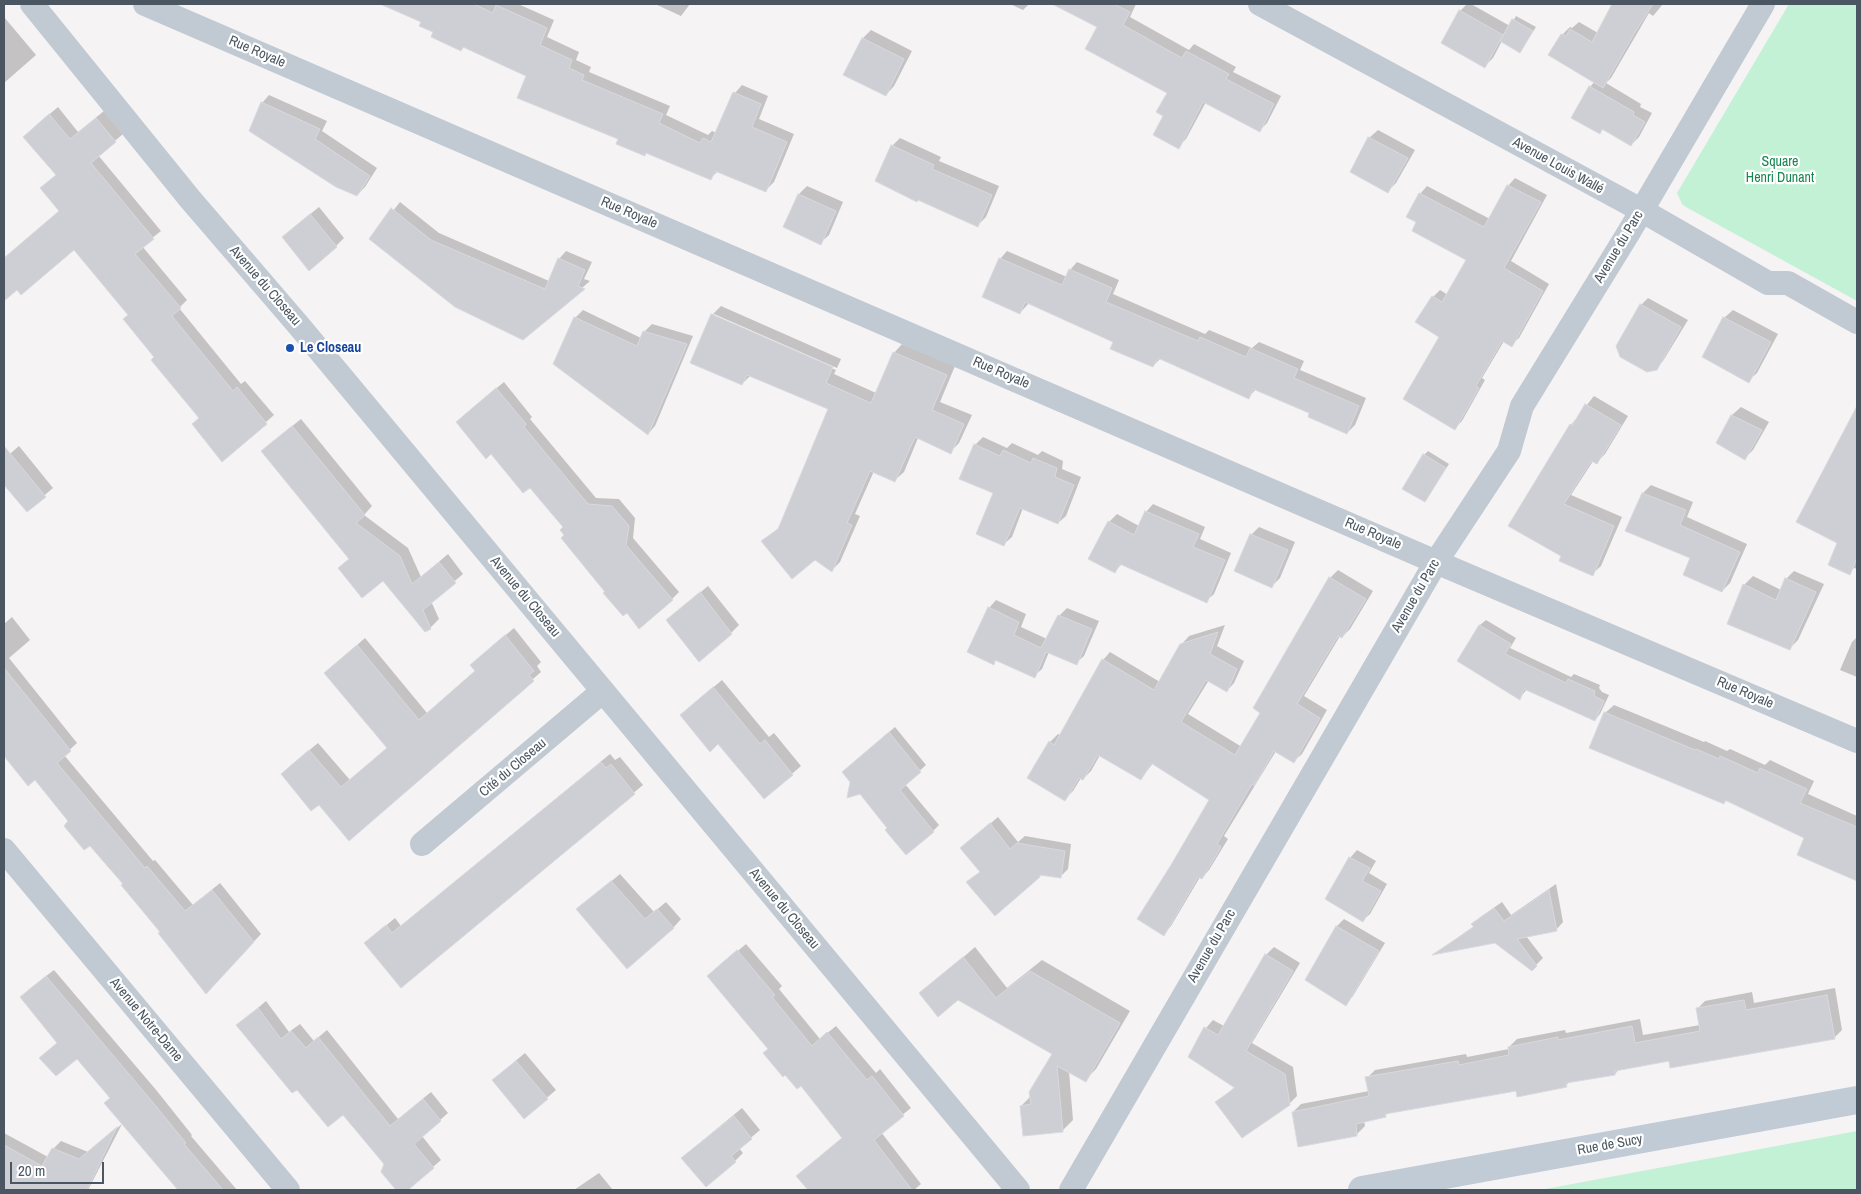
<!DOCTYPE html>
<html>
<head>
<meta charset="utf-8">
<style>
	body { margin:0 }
	#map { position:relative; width:1861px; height:1194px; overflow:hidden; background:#f5f3f3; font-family:"Archivo Narrow",sans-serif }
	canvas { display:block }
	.frame { position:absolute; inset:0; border:5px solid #4a5661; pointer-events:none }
	.scale { position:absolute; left:10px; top:1162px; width:94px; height:22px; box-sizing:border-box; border:2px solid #4a5661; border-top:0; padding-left:6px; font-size:15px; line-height:18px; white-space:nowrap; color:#4a5661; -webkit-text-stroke:4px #fff; paint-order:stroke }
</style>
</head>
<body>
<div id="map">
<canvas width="1861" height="1194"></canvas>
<div class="frame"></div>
<div class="scale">20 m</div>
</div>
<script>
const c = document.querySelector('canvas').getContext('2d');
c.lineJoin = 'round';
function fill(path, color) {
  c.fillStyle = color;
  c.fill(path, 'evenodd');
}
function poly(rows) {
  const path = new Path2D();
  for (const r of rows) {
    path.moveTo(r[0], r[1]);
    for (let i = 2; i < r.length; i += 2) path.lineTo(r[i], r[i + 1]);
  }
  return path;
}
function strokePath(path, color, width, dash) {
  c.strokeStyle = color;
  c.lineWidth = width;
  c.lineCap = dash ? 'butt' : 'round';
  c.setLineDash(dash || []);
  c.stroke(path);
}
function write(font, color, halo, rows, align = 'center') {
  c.font = font + ' "Archivo Narrow",sans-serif';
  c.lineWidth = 4.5;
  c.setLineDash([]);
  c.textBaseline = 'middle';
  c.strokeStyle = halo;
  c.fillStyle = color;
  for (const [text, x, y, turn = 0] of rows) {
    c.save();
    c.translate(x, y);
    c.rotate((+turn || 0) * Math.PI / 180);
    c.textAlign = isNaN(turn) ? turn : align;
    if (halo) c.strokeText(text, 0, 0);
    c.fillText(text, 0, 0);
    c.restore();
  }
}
const green = poly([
	[1789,4,1857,4,1857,301,1686,207,1682,204,1677,193],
	[1857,1131,1857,1190,1540,1190]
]);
const shadow = poly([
	[383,4,518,4,554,20,547,37,579,52,576,60,591,67,589,72,670,106,666,115,708,135,712,131,717,133,735,93,742,85,768,96,759,119,794,134,774,182,766,190,718,171,710,179,620,139,528,75,464,47,461,50,422,21],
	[655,4,690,4,681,16],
	[1010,4,1029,4,1023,10],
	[1054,4,1136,4,1130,17,1189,50,1194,44,1236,67,1233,72,1281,96,1267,123,1259,131,1206,102,1186,139,1178,147,1165,115,1168,93,1098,27],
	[1467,4,1471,4,1510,26,1516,16,1536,27,1520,52,1502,41,1493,58,1485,66,1460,11],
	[1614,4,1663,4,1653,16,1649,13,1611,78,1606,83,1641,104,1640,107,1652,113,1639,137,1631,145,1604,128,1600,133,1573,117,1590,87,1595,81,1562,35,1570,27,1572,28,1579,22,1598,33],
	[4,17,36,55,4,83],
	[871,30,912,51,894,86,886,95,845,74,863,38],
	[269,95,327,121,322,131,377,168,365,187,357,195,262,103],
	[58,107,78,132,104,111,123,134,98,155,161,231,142,246,187,300,179,308,241,384,245,381,274,415,222,460,200,418,155,357,130,315,74,248,26,289,4,263,4,260,9,254,61,211,57,175,32,129],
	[1378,130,1415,150,1396,183,1388,191,1369,138],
	[900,138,941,157,939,161,999,186,986,217,978,225,892,146],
	[1515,178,1547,195,1511,261,1549,284,1519,338,1511,345,1504,341,1482,378,1485,380,1462,421,1455,428,1441,336,1433,297,1440,290,1448,295,1468,259,1418,221,1420,194,1427,186,1490,219,1508,186],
	[807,186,843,202,829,235,820,243,799,194],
	[400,202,439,233,549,281,559,259,566,251,592,262,584,279,590,281,523,339,371,239],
	[319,207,344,238,336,246,292,229],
	[1007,251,1067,277,1070,270,1077,262,1119,280,1113,294,1205,334,1209,330,1252,348,1259,342,1304,361,1300,370,1366,398,1355,425,1347,433,1311,413,1256,389,1249,397,1161,358,1153,366,1115,341,1029,303,1020,313,1000,259],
	[1648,298,1688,320,1663,361,1656,369,1641,305],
	[721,306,841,359,837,368,714,314,714,317,836,370,834,374,876,393,894,353,902,344,955,366,940,402,972,415,959,443,950,452,918,438,904,472,895,480,874,471,855,514,860,516,840,562,832,570,815,558,763,541,781,526,830,409,751,375,742,384,712,315],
	[583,310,641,338,644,332,652,324,693,336,655,426,648,434,554,364,575,318],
	[1733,310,1778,334,1757,373,1748,381,1724,318],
	[504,382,532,417,530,419,596,498,619,499,635,518,633,538,679,592,672,599,607,592,565,535,565,527,531,486,464,415],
	[1594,396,1628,416,1605,454,1596,463,1593,461,1571,495,1622,517,1601,566,1592,574,1510,526,1571,425],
	[1741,407,1769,422,1753,450,1745,458,1717,443,1732,415],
	[301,419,372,506,364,515,408,548,421,577,448,554,463,574,431,601,439,619,430,628,383,579,339,568,350,558,271,443],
	[1852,424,1857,427,1857,569,1854,568,1849,573,1839,542],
	[983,437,1007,448,1012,443,1038,455,1042,451,1063,461,1062,469,1081,477,1066,516,1058,523,1023,508,1012,537,1004,544,995,492,975,445],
	[19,446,53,488,27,510,4,483,4,459],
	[1428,451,1449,464,1425,501,1424,455],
	[1651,485,1693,502,1687,517,1747,544,1730,583,1722,591,1692,558,1627,531,1643,493],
	[1153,504,1205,527,1200,539,1231,553,1214,594,1206,601,1122,564,1114,572,1090,559,1109,522,1117,514,1139,526,1146,512],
	[1259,527,1295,542,1280,578,1272,586,1251,535],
	[1338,570,1373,591,1350,629,1342,637,1340,636,1304,696,1327,710,1302,754,1294,761,1276,751,1224,836,1228,839,1209,870,1202,878,1200,877,1171,926,1164,934,1211,799,1153,763,1141,779,1100,755,1091,771,1083,779,1081,778,1073,791,1065,799,1050,742,1058,734,1061,736,1103,660,1110,652,1160,682,1181,645,1189,636,1225,625,1217,646,1244,661,1234,683,1227,691,1209,680,1188,714,1242,747,1262,712,1330,578],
	[1794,571,1824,584,1798,640,1790,648,1728,623,1744,585,1753,576,1781,590,1786,579],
	[708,586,739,625,731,633,676,613],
	[996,600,1026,614,1021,627,1047,639,1059,616,1067,608,1099,621,1084,656,1076,663,1049,652,1042,669,1034,676,997,660,993,663,989,608],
	[12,617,30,640,9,658,77,743,64,755,153,861,155,860,193,905,220,883,261,934,214,984,161,931,124,884,70,821,4,739,4,624],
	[1486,620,1516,638,1510,648,1571,677,1574,674,1600,685,1599,688,1602,692,1609,695,1600,714,1595,720,1527,689,1520,698,1458,661,1480,625],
	[514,628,541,662,537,666,541,672,349,840,290,766,318,743,350,780,388,747,325,673,365,638,427,713,476,670,480,657],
	[1857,637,1857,677,1840,670,1852,642],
	[722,680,769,737,774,733,801,766,764,798,690,707],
	[1614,705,1704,742,1705,741,1727,751,1730,749,1765,765,1770,760,1814,781,1808,794,1857,816,1857,875,1854,878,1806,838,1727,800,1724,803,1605,713],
	[895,727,926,765,905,784,939,825,933,831,889,828,843,772],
	[610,754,615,760,620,757,643,785,401,986,365,943,395,918,401,926],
	[998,817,1018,842,1025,836,1071,844,1068,869,1061,876,1041,874,995,914,968,882,981,871,962,848],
	[1357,850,1376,861,1369,873,1387,884,1370,914,1362,921,1350,858],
	[620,874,654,912,666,902,681,919,673,928,578,909],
	[1556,884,1563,922,1556,930,1526,936,1543,958,1532,969,1496,942,1436,953,1474,926,1473,924,1479,918,1502,902,1511,915],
	[1344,919,1385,943,1353,996,1346,1004,1337,926],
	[746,944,782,986,779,989,820,1039,836,1026,876,1073,880,1069,911,1108,881,1132,921,1184,914,1190,845,1190,844,1188,841,1190,810,1190,798,1176,843,1137,802,1084,769,1049,708,976],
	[975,947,1007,988,1042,960,1130,1011,1096,1069,1085,1080,1069,1071,1073,1120,1062,1131,1021,1106,1031,1096,1054,1054,958,998,921,994],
	[1274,947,1300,963,1252,1043,1293,1067,1297,1096,1289,1104,1217,1102,1236,1086,1206,1028,1213,1020,1224,1026,1266,955],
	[54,970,157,1091,192,1135,191,1136,237,1190,179,1190,106,1103,111,1098,78,1057,41,1058,58,1042,28,990],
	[1835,988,1842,1030,1834,1038,1670,1059,1620,1068,1615,1074,1571,1081,1566,1085,1517,1089,1389,1112,1385,1116,1364,1121,1365,1126,1357,1134,1293,1112,1301,1104,1369,1091,1367,1078,1375,1070,1466,1054,1467,1057,1509,1049,1509,1047,1517,1039,1565,1030,1566,1033,1640,1019,1643,1035,1700,1025,1697,1009,1705,1001,1752,992,1754,1003],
	[266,1001,289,1032,300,1024,314,1041,327,1030,398,1119,431,1092,448,1113,422,1136,441,1160,406,1190,398,1190,382,1172,385,1164,343,1113,297,1088,238,1025],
	[525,1053,556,1090,524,1117,502,1072],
	[742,1108,760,1130,739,1148,743,1153,735,1161,691,1150],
	[122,1124,88,1190,55,1190,49,1187,48,1190,4,1190,4,1133,48,1157,53,1149,61,1141,88,1152],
	[599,1173,613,1190,574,1190]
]);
const building = poly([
	[380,4,474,4,493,13,496,5,547,28,540,45,572,60,569,68,584,75,582,80,663,114,659,123,700,143,703,138,711,142,733,92,761,104,752,127,787,142,766,192,715,171,711,180,646,153,645,156,616,144,618,139,517,98,526,76,463,47,461,51,431,37,433,32,419,26,421,22,380,4],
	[1052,4,1114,4,1130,12,1123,25,1182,58,1186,51,1229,74,1226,79,1274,104,1260,132,1203,102,1179,149,1153,135,1163,116,1156,112,1167,93,1085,49,1097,27,1052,4],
	[1612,4,1653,4,1634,34,1603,88,1548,55,1561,34,1566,36,1570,29,1592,42,1612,4],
	[1459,10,1503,35,1485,68,1441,43,1459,10],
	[1512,19,1533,31,1520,53,1500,41,1512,19],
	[862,38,904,59,886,96,843,75,862,38],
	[1589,86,1634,112,1633,115,1645,122,1631,146,1602,129,1600,134,1571,118,1589,86],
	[261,102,320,129,315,139,370,176,357,196,336,187,249,131,261,102],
	[49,114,70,139,96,118,116,142,91,163,154,239,135,254,181,308,172,316,233,391,237,387,267,424,222,462,192,424,199,418,151,360,154,357,123,319,128,315,74,250,21,295,17,290,4,301,4,258,59,211,40,188,56,175,23,137,49,114],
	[1368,137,1408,158,1388,193,1350,172,1368,137],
	[891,145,934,165,932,169,992,195,978,227,918,200,917,202,875,181,891,145],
	[1507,185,1541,202,1504,268,1543,291,1512,347,1502,341,1476,386,1479,388,1455,430,1403,399,1439,337,1415,322,1432,296,1442,302,1466,260,1412,231,1416,222,1406,217,1419,193,1484,227,1507,185],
	[798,194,836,211,821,245,783,227,798,194],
	[391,208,431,240,545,289,558,258,585,270,578,286,585,289,523,340,455,307,369,239,391,208],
	[310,214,337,247,309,271,282,237,310,214],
	[999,258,1062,285,1069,269,1112,288,1106,302,1198,341,1200,337,1246,357,1250,348,1298,369,1294,378,1359,406,1347,434,1308,417,1309,413,1253,389,1249,399,1158,358,1153,367,1110,349,1113,342,1025,302,1020,314,982,297,999,258],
	[1640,304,1681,327,1657,370,1647,372,1620,357,1616,346,1640,304],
	[711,314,833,367,826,383,871,403,893,352,947,375,932,410,964,424,951,454,915,437,895,482,870,471,847,523,852,525,832,572,815,560,792,579,761,541,778,529,828,409,747,375,742,385,690,363,711,314],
	[574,317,637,346,643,331,687,344,648,435,553,364,574,317],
	[1723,317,1771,342,1749,383,1702,357,1723,317],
	[496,388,526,424,524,427,588,504,612,506,629,526,626,545,673,600,639,629,627,613,623,616,603,593,605,592,561,538,564,535,560,530,563,527,530,488,523,493,491,454,486,459,456,422,496,388],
	[1585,404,1621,425,1597,464,1591,461,1564,504,1614,526,1593,576,1559,561,1561,556,1508,526,1570,424,1572,426,1585,404],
	[1857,406,1857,558,1850,575,1828,565,1837,543,1796,522,1857,406],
	[1731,415,1762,430,1745,460,1716,443,1731,415],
	[292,426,365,515,356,523,400,556,412,584,439,562,456,583,423,610,431,629,425,632,383,581,362,598,338,568,349,559,261,451,292,426],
	[974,444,1000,456,1003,450,1031,463,1033,458,1057,468,1055,477,1074,485,1058,524,1020,508,1004,546,976,534,993,493,959,479,974,444],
	[4,446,46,497,27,512,4,485,4,446],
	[1423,454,1446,468,1425,502,1402,489,1423,454],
	[1642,493,1686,510,1680,525,1740,552,1722,592,1683,575,1690,558,1625,531,1642,493],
	[1145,511,1199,534,1193,547,1225,560,1207,603,1120,564,1115,573,1088,559,1108,521,1134,535,1145,511],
	[1250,534,1288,550,1272,588,1234,571,1250,534],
	[1329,577,1366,599,1342,638,1338,636,1297,704,1320,718,1294,763,1274,751,1254,786,1252,784,1217,844,1221,847,1202,879,1198,877,1164,936,1137,919,1171,865,1209,800,1151,763,1141,780,1098,755,1083,780,1079,778,1065,801,1027,778,1049,741,1054,745,1102,659,1154,690,1180,644,1218,632,1210,654,1237,669,1227,692,1206,680,1181,722,1235,755,1260,713,1253,708,1329,577],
	[1785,578,1816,592,1790,650,1727,624,1743,584,1776,600,1785,578],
	[700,592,732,634,699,662,666,620,700,592],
	[988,607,1019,622,1014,635,1041,648,1058,615,1092,629,1077,665,1046,652,1035,678,995,660,994,665,967,652,988,607],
	[1479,625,1511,644,1505,654,1566,683,1568,679,1595,691,1594,695,1596,697,1604,701,1595,721,1524,689,1520,700,1457,661,1479,625],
	[505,635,534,671,529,675,534,681,349,841,319,805,311,811,281,774,309,750,341,787,387,748,324,673,357,645,419,720,475,671,470,665,505,635],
	[4,668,71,751,57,763,145,868,147,866,185,911,212,890,254,942,206,994,158,933,160,932,121,885,123,884,90,846,84,850,64,826,68,821,35,780,28,786,4,756,4,668],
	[713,687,760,744,765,740,793,775,764,799,718,744,710,752,680,715,713,687],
	[1604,712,1695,750,1696,749,1719,759,1720,756,1758,773,1760,768,1807,789,1800,803,1857,827,1857,881,1797,855,1804,838,1725,800,1724,804,1589,748,1604,712],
	[889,732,921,772,900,790,934,832,906,855,885,830,887,828,860,794,847,798,850,782,842,772,889,732],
	[601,762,606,768,611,764,635,794,401,988,364,943,386,925,392,933,601,762],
	[990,823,1010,849,1017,843,1065,851,1061,878,1040,875,1040,877,995,916,966,882,980,872,960,848,990,823],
	[1349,857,1370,868,1362,881,1381,891,1363,922,1325,899,1349,857],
	[611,881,645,919,657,909,674,928,627,969,576,909,611,881],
	[1549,890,1557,931,1517,939,1537,966,1532,971,1495,943,1432,955,1474,927,1471,924,1494,908,1504,921,1549,890],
	[1336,926,1379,951,1346,1006,1305,980,1336,926],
	[737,950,775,995,772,997,812,1046,827,1032,867,1080,872,1076,904,1116,874,1140,912,1190,808,1190,796,1176,842,1138,801,1086,797,1089,785,1075,783,1077,763,1053,768,1049,707,976,737,950],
	[1265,954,1293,971,1246,1051,1285,1074,1290,1105,1242,1138,1215,1102,1235,1088,1188,1057,1204,1027,1218,1035,1265,954],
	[963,957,996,998,1030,971,1120,1023,1086,1082,1057,1066,1063,1132,1023,1136,1020,1106,1031,1104,1029,1092,1052,1054,958,1000,938,1017,919,993,963,957],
	[46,976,150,1099,186,1143,184,1144,223,1190,178,1190,104,1103,110,1098,77,1059,56,1076,39,1058,57,1043,20,997,46,976],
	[1827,995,1835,1039,1670,1068,1669,1061,1615,1071,1615,1075,1566,1083,1567,1087,1517,1097,1516,1091,1385,1114,1386,1117,1356,1124,1357,1136,1298,1147,1292,1112,1369,1096,1365,1077,1458,1061,1459,1065,1509,1055,1508,1047,1558,1037,1558,1040,1632,1026,1635,1043,1700,1031,1696,1008,1744,1000,1746,1010,1827,995],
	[258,1008,281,1039,291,1031,306,1048,318,1037,390,1126,423,1099,441,1121,414,1144,434,1168,408,1190,396,1190,381,1172,384,1164,343,1115,328,1127,297,1090,292,1093,236,1025,258,1008],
	[516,1061,548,1099,524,1119,492,1080,516,1061],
	[734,1116,752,1139,731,1156,736,1162,706,1187,681,1158,734,1116],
	[117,1127,87,1190,4,1190,4,1145,42,1166,52,1148,79,1159,117,1127]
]);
const street = poly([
	[32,4,190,199,300,327,1018,1190],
	[145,4,1436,562,1857,741],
	[1260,4,1641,210,1768,283,1788,283,1857,322],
	[422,844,603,691],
	[4,850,288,1190],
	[1071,1190,1436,562,1509,451,1522,406,1629,232,1763,4]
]);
const secondary = poly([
	[1362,1190,1857,1100]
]);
const markers = [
	[290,348,5,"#1a4fb4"]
];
const streetNames = [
	["Rue Royale",257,52,23],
	["Avenue Louis Wallé",1558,166,29],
	["Rue Royale",629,213,23],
	["Avenue du Parc",1619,247,-59],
	["Avenue du Closeau",265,286,49],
	["Rue Royale",1001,373,23],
	["Rue Royale",1373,534,23],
	["Avenue du Parc",1416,596,-60],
	["Avenue du Closeau",525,597,50],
	["Rue Royale",1745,693,23],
	["Cité du Closeau",513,768,-40],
	["Avenue du Closeau",784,909,50],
	["Avenue du Parc",1212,946,-60],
	["Avenue Notre-Dame",146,1020,50],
	["Rue de Sucy",1610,1145,-10]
];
const parkNames = [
	["Square",1780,162],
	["Henri Dunant",1780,178]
];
const transitNames = [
	["Le Closeau",300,348]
];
fill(green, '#c3f1d5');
fill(shadow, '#0003');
fill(building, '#cdcfd5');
strokePath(building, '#d7d9de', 1);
strokePath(street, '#c1cad2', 24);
strokePath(secondary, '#c1cbd6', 28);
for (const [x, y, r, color] of markers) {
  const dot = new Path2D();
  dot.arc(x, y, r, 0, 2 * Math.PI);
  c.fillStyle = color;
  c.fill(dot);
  strokePath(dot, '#fff', 2);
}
write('14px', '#4a5661', '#fff', streetNames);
write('14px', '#17864f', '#fff', parkNames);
write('bold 14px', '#164399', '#fff', transitNames, 'left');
</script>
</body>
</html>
